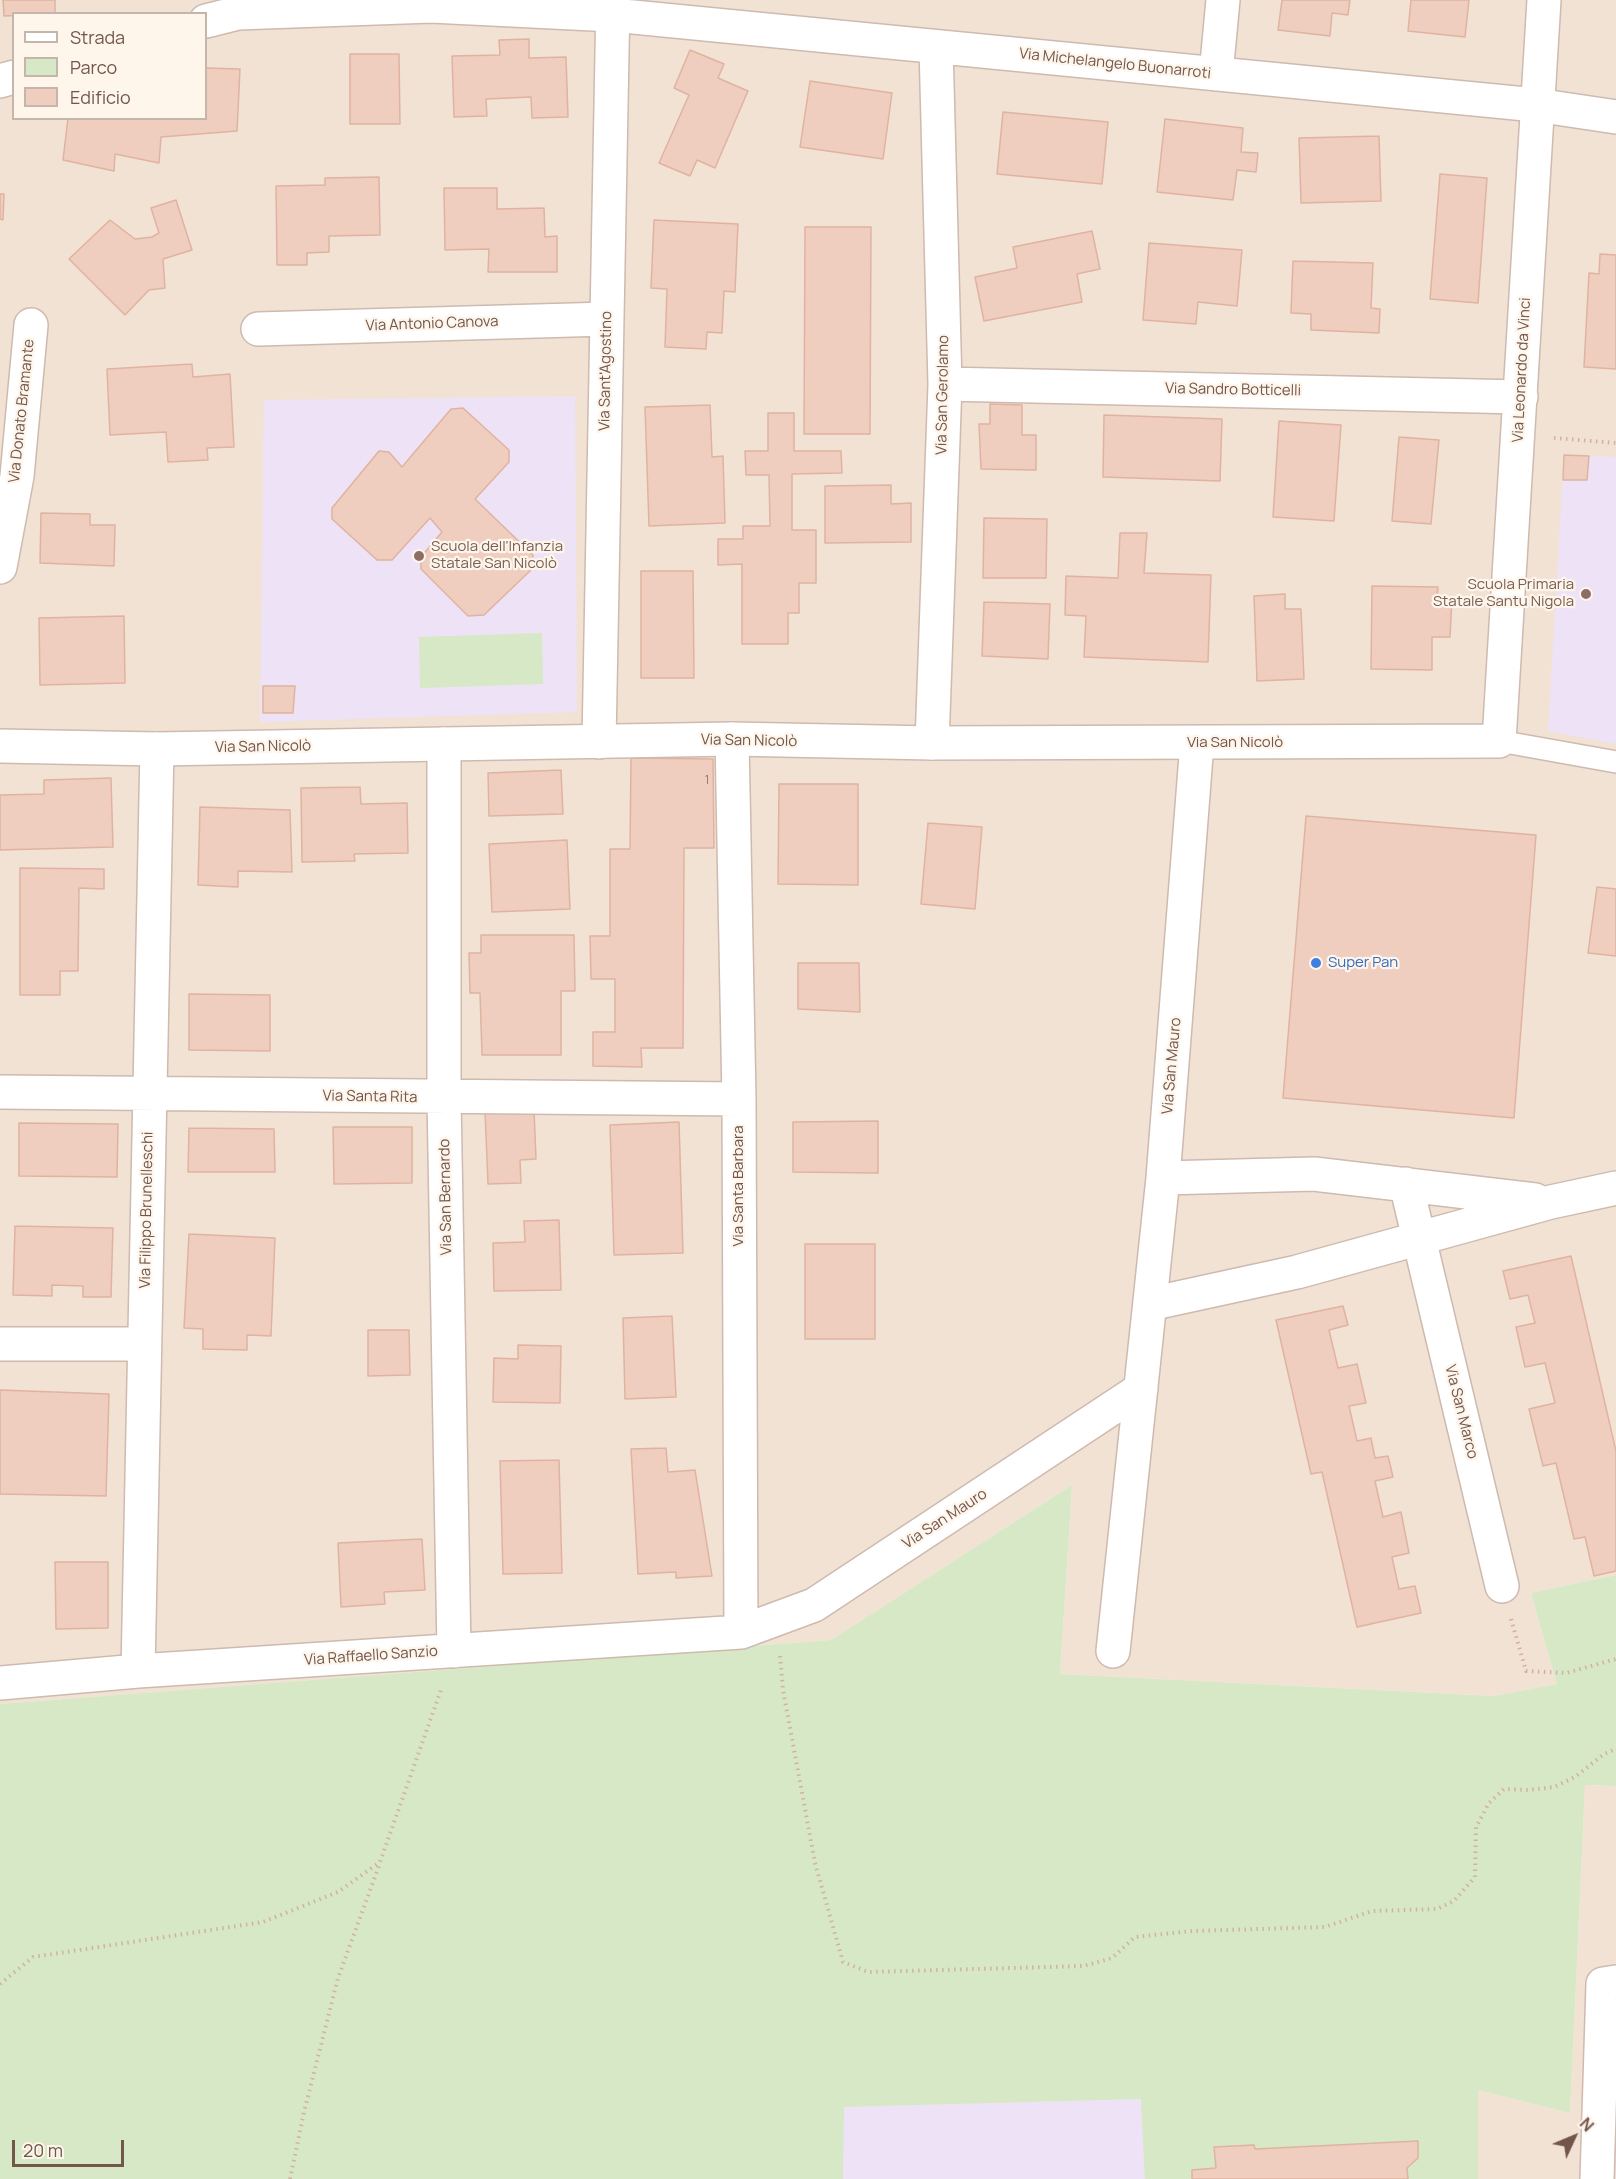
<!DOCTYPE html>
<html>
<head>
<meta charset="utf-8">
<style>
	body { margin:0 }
	#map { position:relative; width:1616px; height:2179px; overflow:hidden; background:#fbf1e5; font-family:Manrope,sans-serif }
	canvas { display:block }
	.legend { position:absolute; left:12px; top:12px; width:195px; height:108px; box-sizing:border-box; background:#fef5eb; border:2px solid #c6b5ab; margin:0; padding:8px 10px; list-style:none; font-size:18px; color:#72564c }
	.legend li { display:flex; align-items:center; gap:12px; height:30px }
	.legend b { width:30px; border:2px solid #c6b5ab }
	.north { position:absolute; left:1544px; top:2107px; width:60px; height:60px; -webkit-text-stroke:4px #fef5eb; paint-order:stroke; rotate:46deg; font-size:16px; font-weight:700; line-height:24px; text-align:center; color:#72564c }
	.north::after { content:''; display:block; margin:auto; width:21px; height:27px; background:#72564c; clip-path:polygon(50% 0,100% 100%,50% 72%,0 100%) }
	.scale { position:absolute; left:12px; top:2140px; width:112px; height:27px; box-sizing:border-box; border:3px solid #72564c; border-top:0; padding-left:8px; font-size:18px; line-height:21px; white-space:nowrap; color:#72564c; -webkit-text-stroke:4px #fef5eb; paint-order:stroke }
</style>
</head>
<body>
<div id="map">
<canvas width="1616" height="2179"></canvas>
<ul class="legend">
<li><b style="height:8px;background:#fff"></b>Strada</li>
<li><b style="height:16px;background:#d6e8c5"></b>Parco</li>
<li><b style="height:16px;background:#efcdbf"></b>Edificio</li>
</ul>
<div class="north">N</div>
<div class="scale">20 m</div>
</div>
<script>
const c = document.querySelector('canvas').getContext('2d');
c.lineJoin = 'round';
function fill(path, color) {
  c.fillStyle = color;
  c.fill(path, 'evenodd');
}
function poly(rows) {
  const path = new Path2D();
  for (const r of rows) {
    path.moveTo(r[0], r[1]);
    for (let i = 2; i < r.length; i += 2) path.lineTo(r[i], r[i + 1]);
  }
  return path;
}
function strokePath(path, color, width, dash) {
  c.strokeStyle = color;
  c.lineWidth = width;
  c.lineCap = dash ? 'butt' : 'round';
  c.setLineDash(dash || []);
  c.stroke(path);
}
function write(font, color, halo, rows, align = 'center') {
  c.font = font + ' Manrope,sans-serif';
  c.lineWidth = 4.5;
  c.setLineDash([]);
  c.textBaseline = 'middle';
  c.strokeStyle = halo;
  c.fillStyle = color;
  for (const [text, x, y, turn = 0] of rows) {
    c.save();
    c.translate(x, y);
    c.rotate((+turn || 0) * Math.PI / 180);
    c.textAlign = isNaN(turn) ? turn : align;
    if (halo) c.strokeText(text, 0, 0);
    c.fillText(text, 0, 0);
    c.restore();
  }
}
const residential = poly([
	[0,0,1616,0,1616,1575,1531,1593,1557,1684,1494,1696,1060,1674,1072,1485,831,1640,0,1704],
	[14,14,206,14,206,118,14,118],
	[1585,1785,1616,1786,1616,2179,843,2179,843,2107,1478,2090,1570,2113]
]);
const education = poly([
	[575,396,577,712,260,722,264,400],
	[1564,455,1616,457,1616,744,1548,731],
	[1141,2099,1145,2179,843,2179,843,2107]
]);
const green = poly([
	[542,633,543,684,420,688,419,637],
	[1072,1485,1060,1674,1494,1696,1557,1684,1531,1593,1616,1575,1616,1786,1585,1785,1570,2113,1478,2090,1478,2179,1145,2179,1141,2099,844,2107,843,2179,0,2179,0,1704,831,1640]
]);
const building = poly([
	[3,0,55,0,55,14,4,16,3,0],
	[1282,0,1350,0,1348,15,1332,13,1330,36,1278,30,1282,0],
	[1411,0,1469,0,1465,37,1408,31,1411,0],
	[529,39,529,58,566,57,568,117,532,118,531,97,486,99,487,116,454,117,452,56,500,55,499,40,529,39],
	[690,50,724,64,718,78,748,91,715,168,697,160,690,176,659,163,689,95,674,88,690,50],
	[350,54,399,54,400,124,350,124,350,54],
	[206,68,240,69,237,131,161,137,159,163,115,154,114,171,63,160,68,118,206,118,206,68],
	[810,81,892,93,883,159,800,147,810,81],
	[1003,112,1108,122,1102,184,997,174,1003,112],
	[1165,119,1243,128,1241,152,1258,153,1256,172,1237,170,1233,200,1157,192,1165,119],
	[1379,136,1381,201,1301,203,1299,138,1379,136],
	[1440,174,1487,178,1478,303,1430,299,1440,174],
	[379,177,380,235,329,236,329,252,307,253,307,265,277,265,276,186,325,185,325,178,379,177],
	[444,188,497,188,497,209,544,208,545,237,557,236,557,272,488,272,489,249,445,250,444,188],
	[0,194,4,194,3,220,0,219,0,194],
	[176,200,192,250,163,259,165,288,149,290,125,315,69,259,110,220,135,239,152,237,159,233,151,208,176,200],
	[654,220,738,224,735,292,724,291,722,333,707,332,706,349,665,347,667,289,651,288,654,220],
	[805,227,871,227,870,434,804,434,805,227],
	[1092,231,1100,269,1077,274,1082,302,984,321,975,277,1017,268,1013,247,1092,231],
	[1149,243,1242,250,1237,306,1198,302,1196,324,1143,320,1149,243],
	[1600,254,1616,255,1616,369,1584,367,1589,273,1599,274,1600,254],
	[1293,261,1373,263,1371,308,1380,309,1379,333,1311,330,1311,314,1291,313,1293,261],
	[192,364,193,377,230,374,234,447,207,448,208,460,168,462,166,432,110,435,107,369,192,364],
	[990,404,1022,405,1022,435,1036,435,1036,470,981,469,979,424,990,424,990,404],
	[710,405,712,457,723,456,725,523,649,526,645,407,710,405],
	[463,408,509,450,509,462,475,499,533,555,531,570,484,615,468,616,421,569,421,557,442,532,430,518,392,560,377,560,332,519,332,508,379,451,389,452,402,467,451,409,463,408],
	[768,413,794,413,794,451,841,451,842,473,792,474,792,530,816,530,816,583,799,583,799,613,788,613,788,644,742,644,742,564,718,565,718,539,743,539,743,526,770,526,769,475,746,475,745,451,768,451,768,413],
	[1104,415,1222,419,1220,481,1103,477,1104,415],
	[1279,421,1341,425,1334,521,1273,517,1279,421],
	[1399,437,1439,440,1431,524,1392,521,1399,437],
	[1564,455,1589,456,1587,480,1563,480,1564,455],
	[891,485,891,504,911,503,911,542,825,543,825,486,891,485],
	[41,513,90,514,90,525,115,525,114,566,40,563,41,513],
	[984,518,1047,519,1046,578,983,578,984,518],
	[1120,533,1147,533,1144,573,1211,575,1208,662,1084,657,1086,616,1065,615,1066,576,1118,578,1120,533],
	[641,571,693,571,694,678,641,678,641,571],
	[1372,586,1438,587,1437,599,1452,599,1450,637,1432,637,1432,670,1371,669,1372,586],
	[1285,594,1285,609,1301,609,1304,679,1257,681,1254,596,1285,594],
	[984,602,1050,604,1048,659,982,656,984,602],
	[124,616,125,683,40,685,39,618,124,616],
	[263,686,295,686,293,713,263,713,263,686],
	[631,758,713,759,714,848,684,848,683,1048,641,1048,642,1067,593,1066,593,1032,615,1032,615,979,591,979,590,936,610,936,610,849,630,849,631,758],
	[561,770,563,814,489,816,488,773,561,770],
	[111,778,113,847,0,850,0,795,44,794,44,780,111,778],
	[779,784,858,784,858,885,778,884,779,784],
	[360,787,361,804,407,803,408,853,354,854,355,861,302,862,301,788,360,787],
	[200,807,290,810,292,872,238,871,238,887,198,885,200,807],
	[1306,816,1536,835,1514,1118,1283,1098,1306,816],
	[928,823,982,827,975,909,921,904,928,823],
	[567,840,570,909,492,912,489,844,567,840],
	[20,868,104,869,104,889,79,888,78,971,60,971,60,995,20,995,20,868],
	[1597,887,1616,889,1616,956,1588,953,1597,887],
	[481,935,574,935,575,991,561,991,561,1055,482,1055,480,993,470,993,469,953,481,953,481,935],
	[798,963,859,963,860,1012,798,1009,798,963],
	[189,994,270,995,270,1051,189,1050,189,994],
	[534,1110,536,1159,520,1160,521,1183,488,1184,485,1111,534,1110],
	[878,1121,878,1173,793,1172,793,1122,878,1121],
	[679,1122,683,1253,614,1255,610,1125,679,1122],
	[19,1123,118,1124,117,1177,19,1176,19,1123],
	[333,1127,412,1127,412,1183,334,1184,333,1127],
	[189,1128,274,1129,275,1172,188,1172,189,1128],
	[559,1220,561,1290,494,1291,493,1243,525,1242,524,1221,559,1220],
	[15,1226,113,1228,111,1297,83,1297,83,1286,52,1285,52,1296,13,1295,15,1226],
	[189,1234,275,1238,271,1336,247,1335,247,1350,203,1349,203,1329,184,1328,189,1234],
	[805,1244,875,1244,875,1339,805,1339,805,1244],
	[1571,1256,1616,1451,1616,1571,1594,1576,1585,1537,1574,1539,1556,1463,1543,1466,1529,1409,1555,1403,1545,1363,1525,1367,1516,1327,1535,1323,1528,1295,1510,1299,1503,1271,1571,1256],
	[1343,1306,1348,1325,1329,1330,1338,1368,1357,1364,1366,1403,1349,1406,1357,1441,1371,1438,1375,1458,1388,1456,1393,1477,1375,1481,1383,1517,1401,1512,1409,1553,1392,1557,1399,1589,1415,1586,1421,1613,1357,1627,1322,1472,1311,1474,1276,1320,1343,1306],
	[672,1316,676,1397,625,1399,623,1318,672,1316],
	[368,1330,409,1330,410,1375,368,1376,368,1330],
	[518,1345,561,1346,560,1403,493,1402,494,1358,518,1359,518,1345],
	[0,1390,109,1394,106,1496,0,1494,0,1390],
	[666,1448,668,1472,695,1470,712,1576,676,1578,676,1572,638,1574,631,1449,666,1448],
	[559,1460,562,1573,503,1574,500,1461,559,1460],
	[422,1539,425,1590,384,1592,385,1604,341,1607,338,1543,422,1539],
	[55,1562,108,1562,108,1628,56,1629,55,1562],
	[1418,2141,1418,2158,1407,2168,1408,2179,1192,2179,1192,2170,1216,2168,1214,2147,1254,2145,1255,2149,1418,2141]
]);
const path = poly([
	[1554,438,1616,443],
	[1511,1619,1526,1671,1566,1673,1616,1659],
	[780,1656,783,1690,815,1863,843,1962,868,1972,1084,1966,1112,1958,1135,1937,1193,1931,1325,1927,1372,1911,1437,1909,1454,1901,1475,1877,1476,1827,1489,1803,1504,1789,1528,1790,1554,1787,1575,1777,1604,1754,1616,1749],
	[0,1984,33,1957,263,1922,338,1892,380,1862,442,1687],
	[290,2179,304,2112,338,1978,380,1863]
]);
const service = poly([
	[1499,741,1616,762]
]);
const minor = poly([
	[206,21,238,13,431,6,613,15,1536,105,1616,117],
	[1216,74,1223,0],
	[0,81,14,77],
	[258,329,607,319],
	[945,384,1521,397],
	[0,567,17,476,31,325],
	[732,739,739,1099,741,1632],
	[599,742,613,0],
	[932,743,945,384,936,47],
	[444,744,444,1098,454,1651],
	[0,1092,739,1099],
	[1163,1178,1314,1174,1535,1200],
	[1406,1184,1502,1586],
	[1150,1304,1297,1272,1551,1202,1616,1188],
	[0,1344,144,1344],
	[1113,1651,1163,1178,1197,743],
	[138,1671,157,749],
	[0,1683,138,1671,741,1632,814,1605,1141,1389],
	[1597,2179,1603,1984,1616,1982]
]);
const tertiary = poly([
	[0,746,157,749,732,739,932,743,1499,741,1544,0]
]);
const markers = [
	[419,556,6,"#8d6e63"],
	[1586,594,6,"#8d6e63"],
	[1316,963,6,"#3f7fe0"]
];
const numberNames = [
	["1",707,781]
];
const streetNames = [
	["Via Michelangelo Buonarroti",1115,64,6],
	["Via Antonio Canova",432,324,-2],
	["Via Leonardo da Vinci",1522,370,-87],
	["Via Sant'Agostino",606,371,-89],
	["Via Sandro Botticelli",1233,390,1],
	["Via San Gerolamo",943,395,-89],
	["Via Donato Bramante",22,411,-84],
	["Via San Nicolò",749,741,1],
	["Via San Nicolò",1235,743],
	["Via San Nicolò",263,747,-1],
	["Via San Mauro",1172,1066,-85],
	["Via Santa Rita",370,1097,1],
	["Via Santa Barbara",739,1186,-90],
	["Via San Bernardo",446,1197,-91],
	["Via Filippo Brunelleschi",147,1210,-89],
	["Via San Marco",1461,1412,76],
	["Via San Mauro",945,1519,-33],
	["Via Raffaello Sanzio",371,1656,-4]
];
const educationNames = [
	["Scuola dell'Infanzia",431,547],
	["Statale San Nicolò",431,564],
	["Scuola Primaria",1574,585,"right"],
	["Statale Santu Nigola",1574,602,"right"]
];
const shopNames = [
	["Super Pan",1328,963]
];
fill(residential, '#f2e2d4');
fill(education, '#eee2f7');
fill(green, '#d6e8c5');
fill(building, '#efcdbf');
strokePath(building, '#e0b3a0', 1.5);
strokePath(service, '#cebaaf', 24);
strokePath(minor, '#cebaaf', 36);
strokePath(tertiary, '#cebaaf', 36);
strokePath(path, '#d3b1a2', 4, [1.5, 4.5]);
strokePath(service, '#fff', 21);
strokePath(minor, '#fff', 33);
strokePath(tertiary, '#fff', 33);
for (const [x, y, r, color] of markers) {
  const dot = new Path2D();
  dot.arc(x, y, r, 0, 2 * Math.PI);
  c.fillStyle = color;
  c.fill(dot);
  strokePath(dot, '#fef5eb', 2);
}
write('12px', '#917469', null, numberNames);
write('15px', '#72564c', '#fef5eb', streetNames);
write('15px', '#785e54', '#fef5eb', educationNames, 'left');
write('15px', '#366cbe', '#fef5eb', shopNames, 'left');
</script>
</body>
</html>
